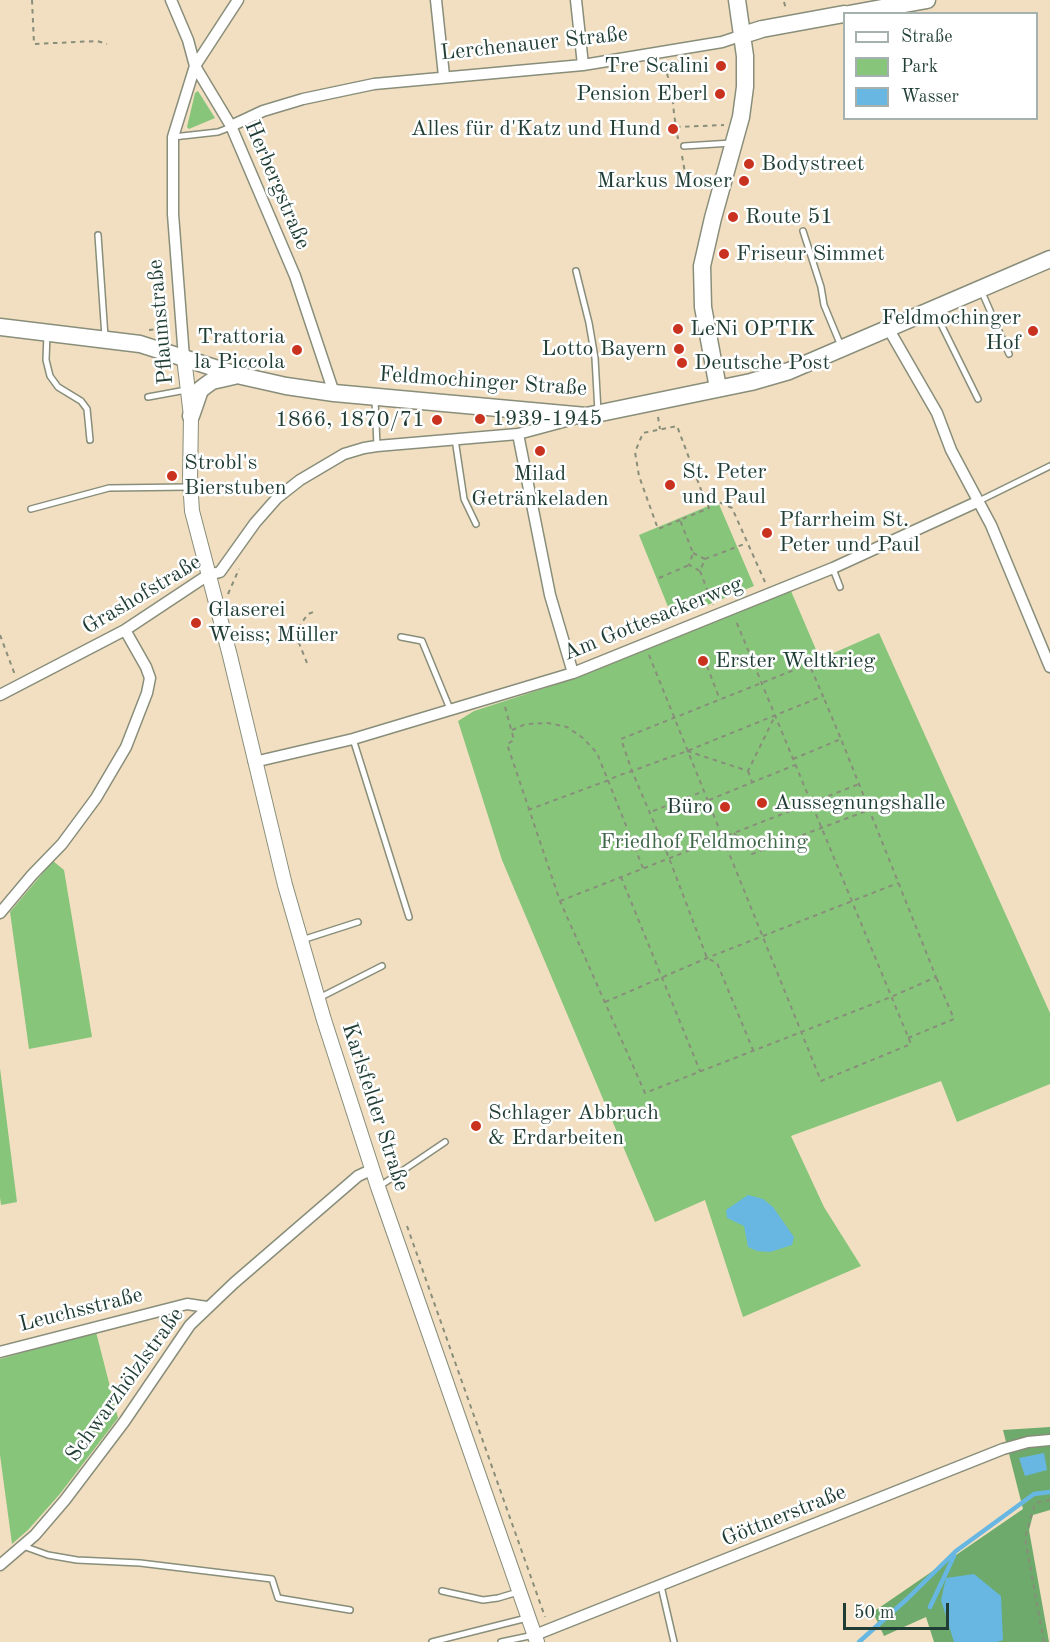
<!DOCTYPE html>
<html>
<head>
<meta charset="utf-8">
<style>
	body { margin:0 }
	#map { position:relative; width:1050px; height:1642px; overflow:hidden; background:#f2dfc1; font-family:"Old Standard TT",serif }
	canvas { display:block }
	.legend { position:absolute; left:843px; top:12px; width:195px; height:108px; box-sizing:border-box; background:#fff; border:2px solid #a5b1ae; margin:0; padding:8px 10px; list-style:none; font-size:18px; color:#1f3d34 }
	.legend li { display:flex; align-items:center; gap:12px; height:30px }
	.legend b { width:30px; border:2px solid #a5b1ae }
	.scale { position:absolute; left:843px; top:1603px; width:106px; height:27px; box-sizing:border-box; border:3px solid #1f3d34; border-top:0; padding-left:8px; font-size:18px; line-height:21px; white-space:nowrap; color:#1f3d34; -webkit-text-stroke:4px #fff; paint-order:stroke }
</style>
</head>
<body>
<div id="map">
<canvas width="1050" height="1642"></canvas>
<ul class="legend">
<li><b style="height:8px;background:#fff"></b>Straße</li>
<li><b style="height:16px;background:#87c57b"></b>Park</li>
<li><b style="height:16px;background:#67b7e2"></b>Wasser</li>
</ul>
<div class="scale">50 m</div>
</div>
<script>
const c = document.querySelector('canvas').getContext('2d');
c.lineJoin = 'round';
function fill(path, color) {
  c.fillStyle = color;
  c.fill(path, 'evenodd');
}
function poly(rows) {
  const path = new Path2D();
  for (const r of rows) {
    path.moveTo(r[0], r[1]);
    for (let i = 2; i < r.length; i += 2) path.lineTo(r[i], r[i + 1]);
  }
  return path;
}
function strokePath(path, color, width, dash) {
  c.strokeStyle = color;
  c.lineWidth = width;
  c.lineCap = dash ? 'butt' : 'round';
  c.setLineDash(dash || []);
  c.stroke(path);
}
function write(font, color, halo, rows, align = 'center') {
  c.font = font + ' "Old Standard TT",serif';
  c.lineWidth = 5;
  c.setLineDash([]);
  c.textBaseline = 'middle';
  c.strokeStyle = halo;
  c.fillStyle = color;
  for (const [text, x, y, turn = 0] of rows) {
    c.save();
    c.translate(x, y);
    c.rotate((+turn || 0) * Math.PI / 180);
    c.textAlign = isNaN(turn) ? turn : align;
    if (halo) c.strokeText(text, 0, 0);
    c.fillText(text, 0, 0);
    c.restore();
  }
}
const green = poly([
	[198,91,215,118,189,129,187,127,195,93],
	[718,502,754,586,673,619,639,535],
	[791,591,820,659,879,633,1050,1013,1050,1084,957,1122,941,1081,791,1136,824,1207,861,1266,743,1317,705,1200,655,1222,502,860,458,721,474,711,579,677],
	[53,861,64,870,92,1037,29,1049,10,912],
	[0,1068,17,1202,1,1205,0,1197],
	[96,1332,118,1418,59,1495,28,1530,12,1544,0,1455,0,1359]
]);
const forest = poly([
	[1050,1427,1050,1510,1033,1515,1029,1530,1049,1642,934,1642,926,1617,884,1636,873,1612,1023,1509,1003,1430]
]);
const water = poly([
	[748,1195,763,1199,773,1207,794,1237,792,1245,770,1252,757,1251,748,1247,744,1226,727,1218,726,1210],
	[1044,1453,1047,1470,1025,1476,1019,1458],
	[974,1574,1001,1596,1003,1640,997,1642,954,1642,941,1600,946,1578]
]);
const stream = poly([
	[930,1607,954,1556],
	[859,1642,907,1599,956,1551,1034,1494,1050,1492]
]);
const path = poly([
	[32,0,34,44,97,41,107,44],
	[784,2,786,9],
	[664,65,672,89,674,114,678,139],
	[676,127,724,125],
	[682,156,686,178,705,185],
	[149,330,165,328,170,335],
	[658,417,660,429],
	[680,520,658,529,639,476,635,452,643,433,677,426,703,495,732,508,765,582],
	[693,553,705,559,700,571,689,565,693,553,680,520,709,508,704,496],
	[705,559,747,543],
	[700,571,713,605],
	[659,578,689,565],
	[228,594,239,569],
	[0,635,15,675],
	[649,655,821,1081,911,1044,736,621],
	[307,663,299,643,290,639,308,614,316,611],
	[707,666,720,700],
	[505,707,514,740,507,744,560,901,645,1093,891,997,936,977,841,739],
	[512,730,526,724,548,723,567,727,583,738,597,753,643,868],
	[687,751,748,771,775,716],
	[793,759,841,739,823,696],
	[748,771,752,782],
	[709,800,795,765],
	[528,810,609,780,617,776,632,771,687,751,823,696,809,664,621,739,632,771,669,858,707,958,717,963,753,1050],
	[653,811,704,791],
	[734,833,752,854,869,810],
	[621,877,700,1071],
	[560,901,859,784],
	[605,1002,707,958,898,883],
	[908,1038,954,1019,936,977],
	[407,1226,545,1617],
	[1044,1642,1025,1538,1035,1503,1050,1500]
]);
const service = poly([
	[173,137,218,132,231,127],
	[684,146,732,143],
	[803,231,821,287,824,305,841,346],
	[98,235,105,337],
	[576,271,589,323,595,358,598,412],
	[981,290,1009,354],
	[935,312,978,399],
	[47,334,46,360,50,376,58,387,81,401,87,409,90,440],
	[148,397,186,390],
	[375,400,377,446],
	[455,439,464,499,476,524],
	[979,501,1050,466],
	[31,509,109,488,188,487],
	[833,569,840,587],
	[401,637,422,641,450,709],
	[353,739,409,917],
	[302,940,358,922],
	[319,998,382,966],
	[380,1186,445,1142],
	[23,1546,48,1555,77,1560,140,1563,272,1579,278,1598,350,1610],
	[661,1586,674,1642],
	[442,1591,483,1600,498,1598,518,1592],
	[432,1642,527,1618],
	[501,1642,534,1635]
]);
const minor = poly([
	[171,0,188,40,195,66,231,126,295,276,334,393],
	[436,0,444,76],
	[576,0,583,65],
	[231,126,263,111,303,99,374,84,583,65,722,42,743,35],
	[888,328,937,413,951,450,991,525,1050,667],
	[184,358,173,214,173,137,195,66,238,0],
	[518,434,550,595,573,673],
	[0,695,125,630,208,575,220,572,255,523,277,498,300,480,344,454,364,448,377,446,518,434,574,419],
	[254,762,353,739,573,673,833,568,977,502],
	[0,913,32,875,62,844,96,798,126,747,147,693,150,678,146,667,125,630],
	[0,1352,187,1304,207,1307],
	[0,1565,35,1535,65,1500,124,1422,190,1325,234,1283,358,1176,373,1169],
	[535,1635,1003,1449,1028,1442,1050,1440]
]);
const tertiary = poly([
	[184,358,191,416,190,480,192,511,230,656,285,885,324,1020,378,1187,537,1642]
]);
const secondary = poly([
	[849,14,927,0],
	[743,35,762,29,844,14],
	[0,327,140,344,237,375,286,386,334,393,586,416,751,382,789,371,1050,259],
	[718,388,703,307,702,266,713,218,741,117,745,87,745,56,737,0],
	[191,416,200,390,205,386,212,381,234,376]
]);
const markers = [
	[721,66,6,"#c8321e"],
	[720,94,6,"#c8321e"],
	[673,129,6,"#c8321e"],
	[749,164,6,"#c8321e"],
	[744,181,6,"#c8321e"],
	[733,217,6,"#c8321e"],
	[724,254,6,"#c8321e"],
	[678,329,6,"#c8321e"],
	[1033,331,6,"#c8321e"],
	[679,349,6,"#c8321e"],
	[297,350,6,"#c8321e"],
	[682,363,6,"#c8321e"],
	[480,419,6,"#c8321e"],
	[437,420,6,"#c8321e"],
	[540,451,6,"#c8321e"],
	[172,476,6,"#c8321e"],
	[670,485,6,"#c8321e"],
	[767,533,6,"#c8321e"],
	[196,623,6,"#c8321e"],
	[703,661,6,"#c8321e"],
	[762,803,6,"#c8321e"],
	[725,807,6,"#c8321e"],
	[476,1126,6,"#c8321e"]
];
const streetNames = [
	["Lerchenauer Straße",534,44,-6],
	["Herbergstraße",277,185,67],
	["Pflaumstraße",161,322,-95],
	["Feldmochinger Straße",483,382,4],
	["Grashofstraße",142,595,-31],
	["Am Gottesackerweg",653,619,-22],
	["Karlsfelder Straße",375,1107,72],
	["Leuchsstraße",81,1310,-14],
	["Schwarzhölzlstraße",125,1385,-54],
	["Göttnerstraße",784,1516,-22]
];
const poiNames = [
	["Tre Scalini",709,66,"right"],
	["Pension Eberl",708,94,"right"],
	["Alles für d'Katz und Hund",661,129,"right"],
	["Bodystreet",761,164],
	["Markus Moser",732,181,"right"],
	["Route 51",745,217],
	["Friseur Simmet",736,254],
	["Feldmochinger",1021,318,"right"],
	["Hof",1021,343,"right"],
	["LeNi OPTIK",690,329],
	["Trattoria",285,337,"right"],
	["la Piccola",285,362,"right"],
	["Lotto Bayern",667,349,"right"],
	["Deutsche Post",694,363],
	["1939-1945",492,419],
	["1866, 1870/71",425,420,"right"],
	["Strobl's",184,463],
	["Bierstuben",184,488],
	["St. Peter",682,472],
	["und Paul",682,497],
	["Milad",540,474,"center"],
	["Getränkeladen",540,499,"center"],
	["Pfarrheim St.",779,520],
	["Peter und Paul",779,545],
	["Glaserei",208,610],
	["Weiss; Müller",208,635],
	["Erster Weltkrieg",715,661],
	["Aussegnungshalle",774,803],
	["Büro",713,807,"right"],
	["Schlager Abbruch",488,1113],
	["& Erdarbeiten",488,1138]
];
const parkNames = [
	["Friedhof Feldmoching",704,842]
];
fill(green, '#87c57b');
fill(forest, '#6daa6b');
fill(water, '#67b7e2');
strokePath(stream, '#67b7e2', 4.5);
strokePath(service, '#888e7a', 8);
strokePath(minor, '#888e7a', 13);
strokePath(tertiary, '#888e7a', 16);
strokePath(secondary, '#888e7a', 19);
strokePath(path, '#888e7a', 2, [4.5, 4.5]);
strokePath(service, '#fff', 5);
strokePath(minor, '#fff', 10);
strokePath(tertiary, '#fff', 14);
strokePath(secondary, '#fff', 16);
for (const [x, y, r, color] of markers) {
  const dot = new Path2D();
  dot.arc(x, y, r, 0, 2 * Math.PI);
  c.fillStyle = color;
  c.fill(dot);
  strokePath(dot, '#fff', 2);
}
write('22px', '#1f3d34', '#fff', streetNames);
write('22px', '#1f3d34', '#fff', poiNames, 'left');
write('22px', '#3e6649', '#fff', parkNames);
</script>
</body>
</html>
